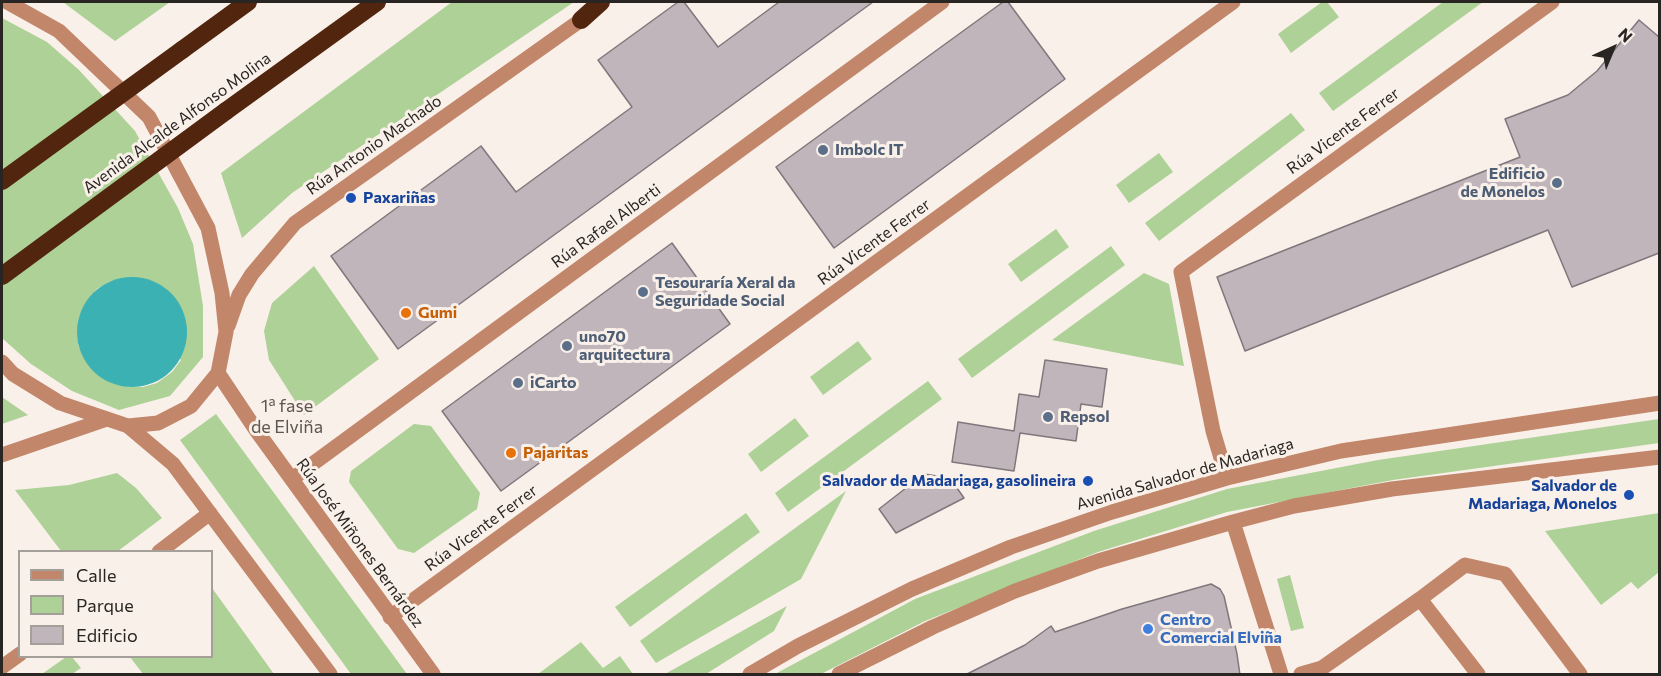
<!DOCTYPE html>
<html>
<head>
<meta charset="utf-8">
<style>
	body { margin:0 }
	#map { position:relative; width:1661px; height:676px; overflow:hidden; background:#f9f0e9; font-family:Commissioner,sans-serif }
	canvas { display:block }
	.frame { position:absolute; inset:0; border:3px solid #282522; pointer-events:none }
	.legend { position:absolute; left:18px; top:550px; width:195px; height:108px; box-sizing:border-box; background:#f9f0e9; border:2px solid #a59f99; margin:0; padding:8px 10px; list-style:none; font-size:18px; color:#282522 }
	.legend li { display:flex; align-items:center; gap:12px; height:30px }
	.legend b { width:30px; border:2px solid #a59f99 }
	.north { position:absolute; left:1583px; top:18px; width:60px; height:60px; -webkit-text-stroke:4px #f9f0e9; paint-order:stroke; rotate:44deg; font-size:16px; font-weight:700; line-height:24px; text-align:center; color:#282522 }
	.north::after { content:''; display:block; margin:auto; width:21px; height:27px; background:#282522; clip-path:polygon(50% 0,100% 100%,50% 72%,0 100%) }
</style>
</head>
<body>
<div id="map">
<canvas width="1661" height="676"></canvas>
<div class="frame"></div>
<ul class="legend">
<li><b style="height:8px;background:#c2866b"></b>Calle</li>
<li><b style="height:16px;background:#add196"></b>Parque</li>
<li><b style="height:16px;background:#bfb5bb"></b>Edificio</li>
</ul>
<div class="north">N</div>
</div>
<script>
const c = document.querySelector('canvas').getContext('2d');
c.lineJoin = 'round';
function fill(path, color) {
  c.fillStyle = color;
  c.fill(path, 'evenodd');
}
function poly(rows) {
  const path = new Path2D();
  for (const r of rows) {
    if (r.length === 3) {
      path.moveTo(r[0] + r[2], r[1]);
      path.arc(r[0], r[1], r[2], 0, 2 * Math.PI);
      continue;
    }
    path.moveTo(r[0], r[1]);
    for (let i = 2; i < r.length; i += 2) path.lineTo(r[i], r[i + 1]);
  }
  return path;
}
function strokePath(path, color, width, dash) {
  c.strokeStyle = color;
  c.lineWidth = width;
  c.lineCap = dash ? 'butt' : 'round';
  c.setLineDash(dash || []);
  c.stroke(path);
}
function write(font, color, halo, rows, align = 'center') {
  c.font = font + ' Commissioner,sans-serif';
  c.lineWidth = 6;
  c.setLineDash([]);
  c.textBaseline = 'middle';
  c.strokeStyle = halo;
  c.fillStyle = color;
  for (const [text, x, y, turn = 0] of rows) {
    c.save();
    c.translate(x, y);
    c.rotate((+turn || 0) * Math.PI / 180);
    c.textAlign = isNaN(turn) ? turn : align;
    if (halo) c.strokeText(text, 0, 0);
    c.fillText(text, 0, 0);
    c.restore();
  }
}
const green = poly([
	[63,2,170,2,115,41],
	[452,2,574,2,292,193,242,238,221,173],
	[1322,2,1327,2,1339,17,1291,53,1278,34],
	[1443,2,1483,2,1333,111,1319,93],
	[2,18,47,42,79,70,135,131,178,208,193,244,203,306,203,357,170,396,119,410,72,391,31,364,2,338],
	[111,281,181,360,172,372,157,383,143,387,128,387,79,348,77,333,79,317,87,301,97,289],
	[1291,113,1305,130,1159,241,1145,223],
	[1159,153,1173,172,1129,203,1116,185],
	[1056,229,1069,247,1021,282,1008,264],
	[1111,246,1125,265,972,378,958,359],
	[314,266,379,359,304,415,269,360,264,331,272,303],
	[1144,273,1169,284,1184,366,1052,340],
	[858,341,872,359,823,395,810,377],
	[928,381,942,399,788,512,775,493],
	[2,397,28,415,2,424],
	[216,414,407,674,351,674,180,440],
	[795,418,809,436,761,472,748,454],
	[1659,419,1659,443,1393,480,1227,512,1098,552,925,621,821,674,775,674,915,599,1094,531,1227,489,1378,460],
	[414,424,431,426,480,493,477,509,414,553,398,549,349,482,351,471],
	[117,473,136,488,162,518,118,551,61,551,15,490,69,485],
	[846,491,801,579,656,663,640,641],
	[746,513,760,532,630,627,615,607],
	[1659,513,1659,572,1638,589,1631,582,1601,605,1545,531],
	[1290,575,1304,628,1291,631,1277,579],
	[212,588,274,674,143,674,130,657,212,656],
	[787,606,774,631,706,674,665,674],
	[581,642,603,668,620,656,633,674,538,674],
	[66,657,72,657,81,668,72,674,42,674]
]);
const water = poly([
	[132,332,55]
]);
const building = poly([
	[678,2,684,2,718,47,779,2,873,2,398,349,331,256,481,146,516,192,632,107,598,60,678,2],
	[1003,2,1008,2,1065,79,834,248,776,167,1003,2],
	[1639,20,1659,37,1659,253,1572,287,1548,230,1245,351,1217,277,1520,157,1505,119,1568,95,1597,71,1639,20],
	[672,243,730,324,501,491,442,411,672,243],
	[1045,360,1107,369,1102,407,1081,404,1076,441,1020,433,1014,471,952,462,958,422,1014,431,1019,394,1039,397,1045,360],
	[924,474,950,478,964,498,896,533,879,509,924,474],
	[1211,584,1220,589,1224,596,1237,654,1240,675,965,675,1025,645,1051,626,1055,632,1122,609,1211,584]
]);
const minor = poly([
	[228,326,239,295,252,274,295,223,581,20],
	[2,362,13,374,60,403,128,426,158,423,191,406,218,373,226,332,222,293,208,228,149,117,59,31,7,2],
	[218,373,256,430,433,674],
	[128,426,173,464,330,674],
	[2,455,107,419],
	[1227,478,1213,431,1181,272,1552,2],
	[292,479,942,2],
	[1233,522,1281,674],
	[159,552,210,513],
	[1420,599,1478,674],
	[390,617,1233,2],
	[2,667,20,654],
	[750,674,798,646,912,589,1011,547,1112,512,1227,478,1341,451,1660,403],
	[839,674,933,627,1015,591,1098,561,1233,522,1294,506,1392,489,1660,457],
	[1301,674,1322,668,1420,599,1465,565,1505,574,1580,674]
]);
const highway = poly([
	[581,20,601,2],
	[182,50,248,2],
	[226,111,377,2]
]);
const highwayBridge = poly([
	[2,181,182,50],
	[2,276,226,111]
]);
const markers = [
	[823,150,6,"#5c6f8a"],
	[1557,183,6,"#5c6f8a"],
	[351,198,6,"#1a4fb4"],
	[643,292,6,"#5c6f8a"],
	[406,313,6,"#e8710a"],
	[567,346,6,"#5c6f8a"],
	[518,383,6,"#5c6f8a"],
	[1048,417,6,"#5c6f8a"],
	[511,453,6,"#e8710a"],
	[1088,481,6,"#1a4fb4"],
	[1629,495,6,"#1a4fb4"],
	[1148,629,6,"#3f7fe0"]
];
const streetNames = [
	["Avenida Alcalde Alfonso Molina",177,123,-36],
	["Rúa Vicente Ferrer",1343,131,-36],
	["Rúa Antonio Machado",374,145,-35],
	["Rúa Rafael Alberti",606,226,-36],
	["Rúa Vicente Ferrer",874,242,-36],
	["Avenida Salvador de Madariaga",1185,474,-16],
	["Rúa Vicente Ferrer",481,528,-36],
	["Rúa José Miñones Bernárdez",360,543,54]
];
const serviceNames = [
	["Imbolc IT",835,150],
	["Edificio",1545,174,"right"],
	["de Monelos",1545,192,"right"],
	["Tesouraría Xeral da",655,283],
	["Seguridade Social",655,301],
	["uno70",579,337],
	["arquitectura",579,355],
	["iCarto",530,383],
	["Repsol",1060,417]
];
const transitNames = [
	["Paxariñas",363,198,"left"],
	["Salvador de Madariaga, gasolineira",1076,481],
	["Salvador de",1617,486],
	["Madariaga, Monelos",1617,504]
];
const foodNames = [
	["Gumi",418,313],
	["Pajaritas",523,453]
];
const shopNames = [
	["Centro",1160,620],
	["Comercial Elviña",1160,638]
];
const neighbourhoodNames = [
	["1ª fase",287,406],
	["de Elviña",287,427]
];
fill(green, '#add196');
fill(water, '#3cb1b4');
fill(building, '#bfb5bb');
strokePath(building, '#80777c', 1.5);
strokePath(minor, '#c2866b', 15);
strokePath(highway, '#52250e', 18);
strokePath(highwayBridge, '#52250e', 18);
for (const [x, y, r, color] of markers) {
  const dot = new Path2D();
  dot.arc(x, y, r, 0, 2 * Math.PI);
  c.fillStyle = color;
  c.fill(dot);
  strokePath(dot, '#f9f0e9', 2);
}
write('16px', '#282522', '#f9f0e9', streetNames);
write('bold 16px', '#4e5e75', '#f9f0e9', serviceNames, 'left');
write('bold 16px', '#164399', '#f9f0e9', transitNames, 'right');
write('bold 16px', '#c56008', '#f9f0e9', foodNames, 'left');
write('bold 16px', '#366cbe', '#f9f0e9', shopNames, 'left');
write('18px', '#5e5650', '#f9f0e9', neighbourhoodNames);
</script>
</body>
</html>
